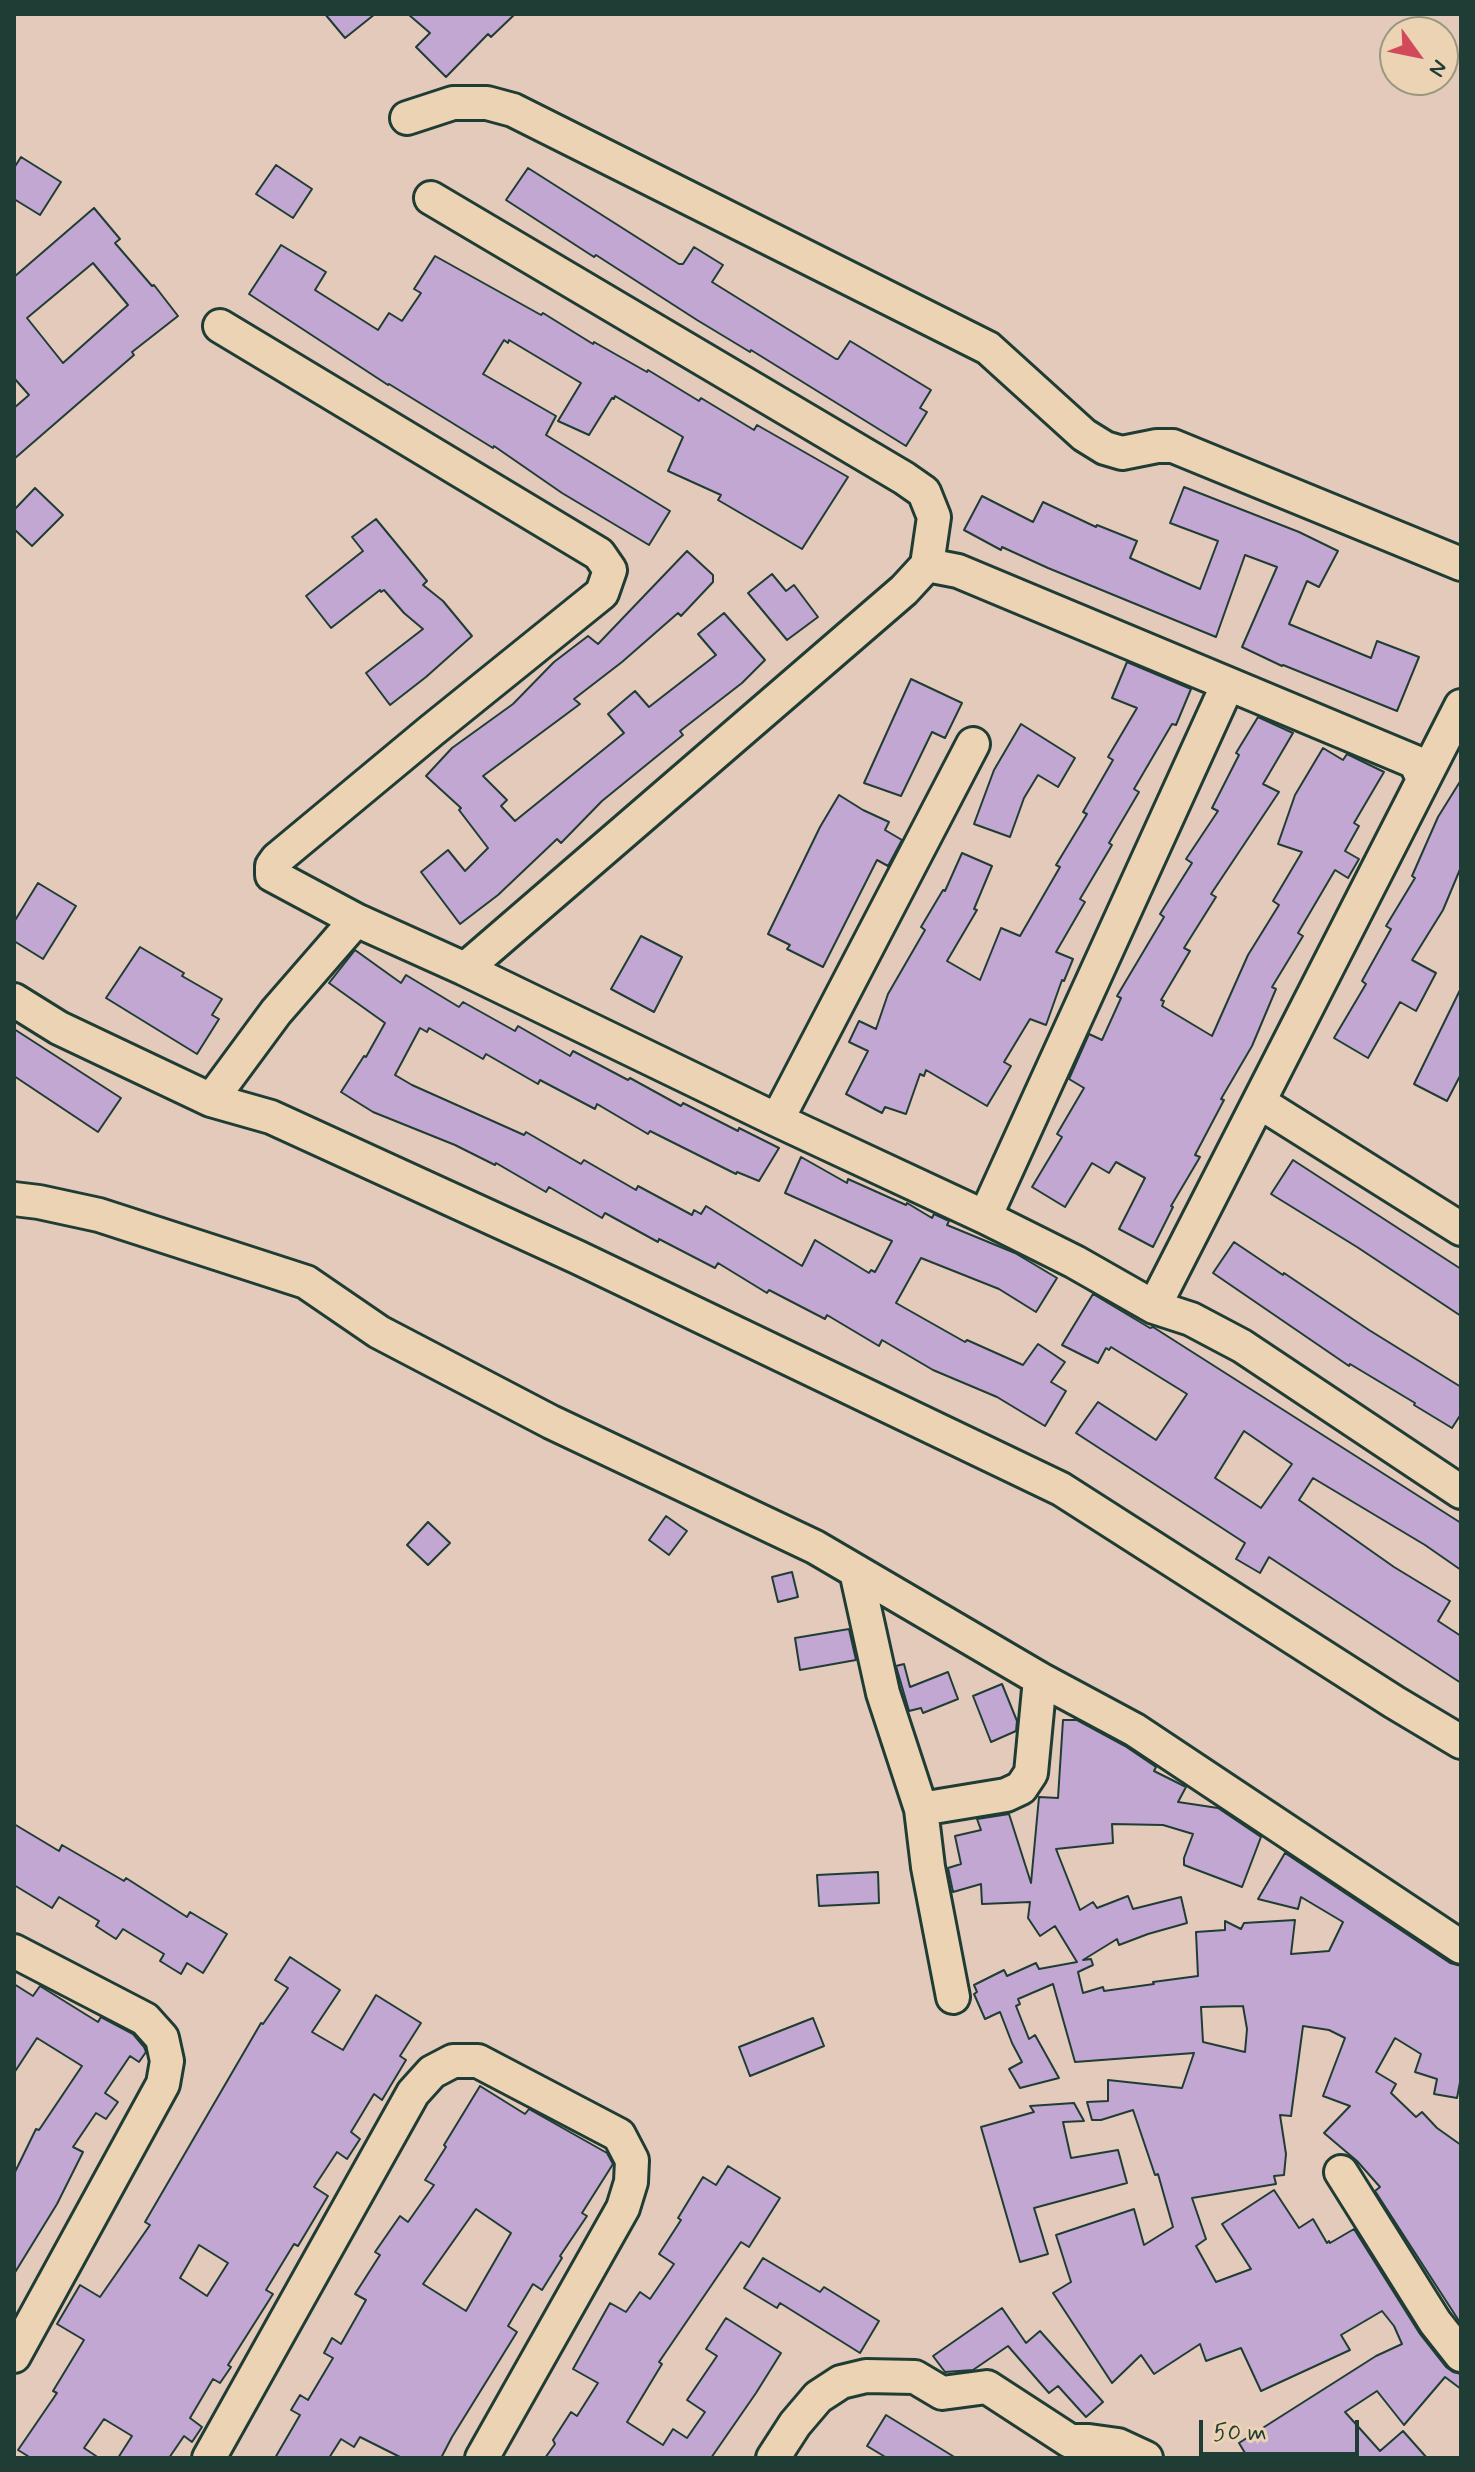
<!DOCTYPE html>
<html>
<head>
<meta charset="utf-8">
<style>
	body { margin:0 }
	#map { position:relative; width:1475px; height:2472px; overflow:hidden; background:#e4caba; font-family:Mynerve,sans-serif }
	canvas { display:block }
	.frame { position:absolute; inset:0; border:16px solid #1f3d34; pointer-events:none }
	.north { position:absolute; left:1379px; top:16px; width:80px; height:80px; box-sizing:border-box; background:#ecd3b4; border:2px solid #9a9781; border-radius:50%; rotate:123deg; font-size:22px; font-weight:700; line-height:32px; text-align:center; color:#1f3d34 }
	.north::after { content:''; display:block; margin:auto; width:28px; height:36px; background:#d1495b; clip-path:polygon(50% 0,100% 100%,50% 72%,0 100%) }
	.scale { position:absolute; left:1199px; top:2420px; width:160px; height:36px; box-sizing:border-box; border:4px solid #1f3d34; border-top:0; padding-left:10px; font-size:24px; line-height:28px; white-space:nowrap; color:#1f3d34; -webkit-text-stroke:6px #ecd3b4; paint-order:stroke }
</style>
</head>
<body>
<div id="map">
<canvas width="1475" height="2472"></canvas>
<div class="frame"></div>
<div class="north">N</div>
<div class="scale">50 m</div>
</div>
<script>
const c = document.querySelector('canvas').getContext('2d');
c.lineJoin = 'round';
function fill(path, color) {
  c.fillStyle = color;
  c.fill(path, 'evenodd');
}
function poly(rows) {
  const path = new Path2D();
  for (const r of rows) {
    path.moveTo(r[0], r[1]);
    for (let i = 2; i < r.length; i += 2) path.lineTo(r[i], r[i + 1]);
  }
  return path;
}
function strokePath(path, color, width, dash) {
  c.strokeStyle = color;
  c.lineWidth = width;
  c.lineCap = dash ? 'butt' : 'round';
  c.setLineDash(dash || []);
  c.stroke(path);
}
const building = poly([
	[325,14,375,14,345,38,325,14],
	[408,14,515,14,491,37,488,34,446,77,416,47,430,33,408,14],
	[21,157,61,182,40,215,14,199,14,168,21,157],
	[276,165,312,189,293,218,256,194,276,165],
	[528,168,679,264,683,264,694,247,723,265,712,282,836,359,838,359,850,341,931,390,920,408,927,412,906,446,751,350,750,352,697,320,596,255,594,257,506,200,528,168],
	[94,208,120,239,115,243,152,286,154,285,178,316,132,352,134,355,14,459,14,408,29,395,14,378,14,277,94,208],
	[93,263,128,305,63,363,27,318,93,263],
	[281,245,326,272,315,290,378,330,389,313,402,321,421,293,414,289,435,256,541,315,543,313,593,344,594,342,647,372,648,370,699,401,701,398,754,430,757,425,848,477,802,549,718,500,721,495,668,471,683,437,615,396,614,399,612,398,589,435,558,421,581,383,509,340,508,343,504,340,483,374,556,416,546,435,670,511,649,545,562,493,494,446,493,448,389,384,388,385,249,294,281,245],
	[1184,487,1299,532,1338,551,1319,587,1307,581,1289,624,1371,658,1377,641,1419,657,1397,711,1283,665,1282,666,1242,647,1277,567,1245,555,1216,637,1048,568,1002,547,1001,550,964,530,982,496,1033,522,1043,502,1096,527,1097,525,1137,541,1130,558,1200,589,1218,541,1170,523,1184,487],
	[35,488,63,515,32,546,14,529,14,510,35,488],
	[376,519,427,581,423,585,443,601,472,636,426,677,390,705,366,673,423,629,404,613,384,590,381,592,380,590,331,628,306,596,363,551,352,537,376,519],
	[687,551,713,575,713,582,681,616,678,613,622,662,574,699,580,704,483,776,507,800,501,806,515,821,624,733,608,714,635,691,649,707,716,655,698,634,724,613,765,660,742,683,680,731,683,735,602,801,561,843,557,839,498,895,460,924,421,872,448,850,465,871,488,848,459,810,461,808,426,776,452,748,513,704,554,662,588,636,598,644,687,551],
	[772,574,786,591,794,585,818,617,787,640,748,593,772,574],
	[1127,662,1191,689,1176,725,1172,724,1134,789,1139,792,1109,843,1112,845,1080,899,1085,902,1056,952,1073,959,1064,981,1062,980,1046,1025,1030,1019,1004,1062,1011,1066,987,1106,926,1070,924,1076,920,1074,906,1114,885,1107,882,1113,846,1094,868,1051,849,1042,859,1021,876,1029,888,994,925,930,921,927,943,890,945,891,962,853,992,866,974,909,977,910,947,961,980,980,1001,928,1020,936,1060,867,1056,865,1087,814,1083,812,1113,760,1108,757,1137,708,1112,698,1127,662],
	[911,679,962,703,945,738,932,732,901,796,864,783,911,679],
	[1258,717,1293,733,1263,784,1279,792,1211,894,1216,897,1184,948,1190,951,1161,1000,1164,1001,1162,1006,1212,1036,1248,955,1279,905,1273,901,1302,852,1278,844,1295,795,1323,748,1343,760,1347,754,1384,772,1354,823,1359,826,1345,851,1359,859,1348,878,1335,870,1298,933,1303,936,1272,987,1276,989,1252,1046,1221,1099,1224,1100,1195,1155,1200,1157,1171,1206,1173,1207,1153,1247,1119,1229,1145,1178,1116,1162,1109,1173,1092,1163,1065,1207,1032,1187,1062,1137,1057,1134,1084,1088,1069,1079,1089,1034,1102,1040,1121,998,1117,996,1164,917,1160,914,1192,863,1186,859,1218,811,1212,808,1239,755,1236,753,1258,717],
	[1021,724,1075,758,1058,787,1038,775,1024,798,1010,837,974,824,994,770,1021,724],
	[1461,780,1461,867,1443,910,1412,960,1436,973,1416,1011,1400,1002,1368,1058,1334,1038,1366,984,1362,981,1391,929,1386,926,1415,878,1412,876,1438,817,1461,780],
	[839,795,863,810,889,822,885,830,902,840,888,866,877,860,823,967,787,949,790,945,768,934,820,827,839,795],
	[38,883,76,906,43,959,14,941,14,922,38,883],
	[641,936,682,957,654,1012,611,989,641,936],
	[140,947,184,973,182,976,222,999,212,1015,219,1019,197,1054,106,998,140,947],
	[355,950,401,983,406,975,459,1007,463,1002,515,1031,518,1026,570,1056,573,1051,628,1080,630,1078,681,1106,683,1103,738,1131,739,1128,779,1148,759,1181,737,1172,736,1174,650,1131,648,1134,597,1104,595,1109,540,1080,538,1084,486,1054,483,1059,429,1028,427,1032,420,1028,395,1075,412,1085,524,1135,526,1132,581,1164,584,1160,636,1190,638,1186,692,1215,694,1210,701,1214,706,1206,802,1266,815,1240,869,1273,871,1270,875,1272,892,1241,785,1193,801,1157,847,1183,848,1179,906,1205,907,1203,932,1218,934,1214,949,1221,947,1225,1015,1253,1057,1278,1036,1312,999,1289,921,1258,896,1303,965,1342,967,1340,1023,1365,1038,1344,1065,1362,1051,1382,1066,1391,1045,1426,997,1397,933,1370,882,1340,879,1346,827,1315,825,1319,769,1290,767,1293,718,1263,715,1268,659,1239,658,1242,605,1213,602,1218,549,1187,546,1192,496,1163,495,1165,455,1145,373,1112,341,1092,364,1056,366,1057,385,1023,329,983,355,950],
	[1461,988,1461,1074,1447,1101,1414,1084,1461,988],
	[14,1029,121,1098,98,1132,14,1076,14,1029],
	[1293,1160,1461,1269,1461,1316,1357,1247,1271,1194,1293,1160],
	[1234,1242,1283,1275,1284,1273,1369,1330,1461,1387,1461,1414,1452,1428,1414,1405,1415,1403,1350,1364,1349,1366,1213,1273,1234,1242],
	[1093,1294,1150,1328,1153,1327,1461,1523,1461,1570,1425,1545,1313,1478,1299,1500,1394,1567,1450,1601,1438,1621,1461,1636,1461,1683,1269,1557,1260,1573,1236,1559,1245,1543,1076,1433,1098,1402,1156,1440,1187,1394,1111,1347,1109,1350,1106,1348,1098,1363,1062,1345,1093,1294],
	[1244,1431,1292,1464,1261,1508,1215,1478,1244,1431],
	[666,1516,687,1531,669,1555,649,1540,666,1516],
	[428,1522,450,1543,428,1565,407,1545,428,1522],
	[792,1572,798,1597,778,1602,772,1577,792,1572],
	[849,1629,856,1660,800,1670,795,1638,849,1629],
	[904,1664,910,1687,948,1672,958,1699,923,1713,921,1708,909,1711,896,1666,904,1664],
	[1002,1684,1017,1721,1016,1731,991,1742,973,1696,1002,1684],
	[1063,1720,1077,1720,1125,1746,1156,1767,1154,1771,1186,1787,1178,1802,1218,1808,1261,1837,1242,1887,1184,1865,1184,1858,1193,1834,1163,1825,1112,1824,1113,1843,1056,1849,1080,1910,1093,1902,1097,1908,1128,1896,1133,1909,1181,1897,1187,1923,1148,1934,1119,1945,1117,1939,1083,1960,1091,1959,1093,1965,1078,1972,1083,1993,1103,1987,1104,1991,1154,1984,1153,1982,1198,1976,1196,1932,1225,1930,1225,1921,1241,1929,1244,1923,1295,1920,1291,1954,1329,1951,1343,1922,1301,1897,1298,1909,1258,1899,1285,1853,1450,1963,1461,1966,1461,2077,1457,2098,1434,2094,1437,2079,1415,2072,1421,2054,1395,2038,1376,2072,1396,2084,1391,2093,1416,2117,1422,2112,1437,2128,1461,2145,1461,2324,1375,2191,1380,2187,1357,2161,1324,2133,1350,2106,1323,2096,1345,2038,1329,2030,1303,2026,1291,2116,1280,2115,1286,2154,1284,2175,1274,2176,1276,2184,1192,2198,1206,2239,1196,2246,1216,2282,1251,2269,1222,2224,1274,2190,1299,2228,1313,2219,1327,2243,1329,2241,1330,2243,1354,2229,1420,2334,1446,2367,1453,2372,1461,2374,1461,2389,1445,2377,1404,2425,1377,2391,1345,2412,1380,2451,1403,2431,1427,2458,1248,2458,1239,2443,1376,2356,1402,2344,1394,2326,1382,2311,1341,2335,1350,2350,1261,2391,1241,2348,1206,2361,1200,2344,1154,2374,1141,2355,1112,2383,1053,2293,1071,2282,1056,2235,1134,2209,1144,2245,1173,2227,1158,2174,1155,2175,1133,2110,1101,2120,1092,2120,1087,2102,1108,2101,1108,2080,1182,2088,1194,2053,1075,2062,1053,1984,1018,1999,1020,2004,1016,2006,1029,2039,1035,2035,1059,2078,1020,2088,1009,2069,1022,2062,1012,2043,1000,2012,985,2019,974,1994,977,1992,974,1985,1004,1970,1007,1976,1036,1963,1039,1969,1077,1962,1055,1926,1040,1936,1028,1918,1030,1902,982,1904,981,1884,953,1892,948,1868,961,1864,955,1836,981,1830,977,1819,1009,1814,1031,1883,1039,1797,1058,1798,1063,1720],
	[1243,2006,1247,2029,1245,2052,1203,2042,1201,2007,1243,2006],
	[14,1824,59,1851,62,1845,124,1881,126,1878,187,1917,190,1912,227,1934,203,1973,187,1963,181,1974,160,1961,164,1954,123,1929,116,1939,96,1926,99,1921,59,1897,52,1908,14,1885,14,1824],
	[878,1872,879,1903,819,1906,817,1875,878,1872],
	[290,1957,340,1990,312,2032,343,2050,376,1995,421,2023,400,2056,406,2060,382,2100,374,2094,351,2132,360,2139,347,2159,337,2152,314,2187,328,2196,298,2246,294,2244,266,2290,273,2294,228,2365,231,2367,220,2383,213,2379,190,2418,202,2427,192,2442,184,2436,169,2458,118,2458,132,2436,104,2419,84,2448,99,2458,31,2458,18,2450,57,2393,53,2391,84,2340,57,2324,80,2285,100,2297,150,2225,145,2222,261,2023,263,2024,288,1988,275,1980,290,1957],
	[199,2245,228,2263,207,2296,180,2278,199,2245],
	[14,1984,33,1996,40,1986,98,2022,101,2017,133,2034,144,2047,146,2052,139,2062,130,2056,105,2093,118,2102,106,2119,96,2113,73,2147,83,2152,57,2204,14,2274,14,2174,36,2129,39,2130,82,2066,37,2038,14,2073,14,1984],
	[813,2018,824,2046,750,2076,739,2047,813,2018],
	[480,2086,525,2114,529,2109,607,2153,613,2164,582,2213,587,2216,560,2256,562,2258,542,2290,533,2284,508,2326,517,2332,452,2437,441,2458,402,2458,360,2437,354,2447,341,2439,329,2458,275,2458,300,2415,291,2410,300,2395,308,2400,333,2358,324,2353,332,2338,341,2344,366,2300,355,2294,380,2255,375,2252,400,2216,408,2222,434,2185,425,2180,446,2147,444,2145,480,2086],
	[476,2209,511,2233,466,2311,423,2284,476,2209],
	[1074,2103,1084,2121,1063,2122,1071,2158,1118,2150,1127,2183,1034,2208,1048,2254,1020,2262,981,2127,1034,2112,1030,2106,1074,2103],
	[728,2166,780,2198,749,2247,741,2242,659,2362,662,2364,627,2422,663,2445,673,2429,687,2438,705,2412,687,2400,717,2356,706,2349,726,2318,781,2353,756,2393,711,2458,545,2458,555,2444,553,2440,571,2412,577,2416,598,2383,573,2369,610,2303,626,2312,640,2292,650,2299,674,2264,659,2254,681,2220,678,2218,703,2177,716,2185,728,2166],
	[763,2258,820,2292,824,2287,879,2321,860,2353,780,2303,777,2308,744,2288,763,2258],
	[1002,2308,1026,2343,1040,2331,1103,2402,1086,2417,1058,2386,1049,2393,1008,2346,973,2370,945,2372,933,2356,1002,2308],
	[886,2415,956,2458,887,2458,867,2446,886,2415]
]);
const minor = poly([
	[407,118,453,103,487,103,513,110,988,348,1084,435,1105,448,1122,453,1157,446,1173,446,1461,564],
	[431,198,904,478,924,492,934,517,927,565],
	[220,326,599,554,610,570,602,593,431,731,277,859,272,866,272,875,356,920],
	[465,969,904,590,927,565,958,571,1408,759,1415,762,1423,779],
	[14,1000,59,1028,211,1100,271,1117,577,1257,1061,1489,1394,1702,1461,1742],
	[211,1100,276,1012,356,920,465,969,777,1120,985,1217,1075,1262,1154,1307,1191,1319,1242,1346,1461,1492],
	[1259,1102,1461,1229],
	[777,1120,973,744],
	[14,1199,39,1202,99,1215,306,1282,379,1332,551,1422,815,1547,1040,1679,1135,1730,1461,1947],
	[985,1217,1228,684],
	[1154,1307,1461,706],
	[856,1571,883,1693,921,1809,928,1867,953,1997],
	[921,1809,1006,1795,1021,1788,1031,1773,1040,1679],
	[14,1951,145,2019,162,2038,167,2061,163,2084,14,2356],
	[1341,2172,1435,2322,1461,2355],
	[209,2458,413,2093,432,2072,453,2061,478,2061,619,2135,632,2160,631,2182,623,2208,482,2458],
	[773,2458,795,2424,818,2397,841,2382,866,2376,915,2377,942,2393,987,2387,1070,2441,1089,2441,1118,2445,1146,2458]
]);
fill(building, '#c3a7d3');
strokePath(building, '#1f3d34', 2);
strokePath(minor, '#1f3d34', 38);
strokePath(minor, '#ecd3b4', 32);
</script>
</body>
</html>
